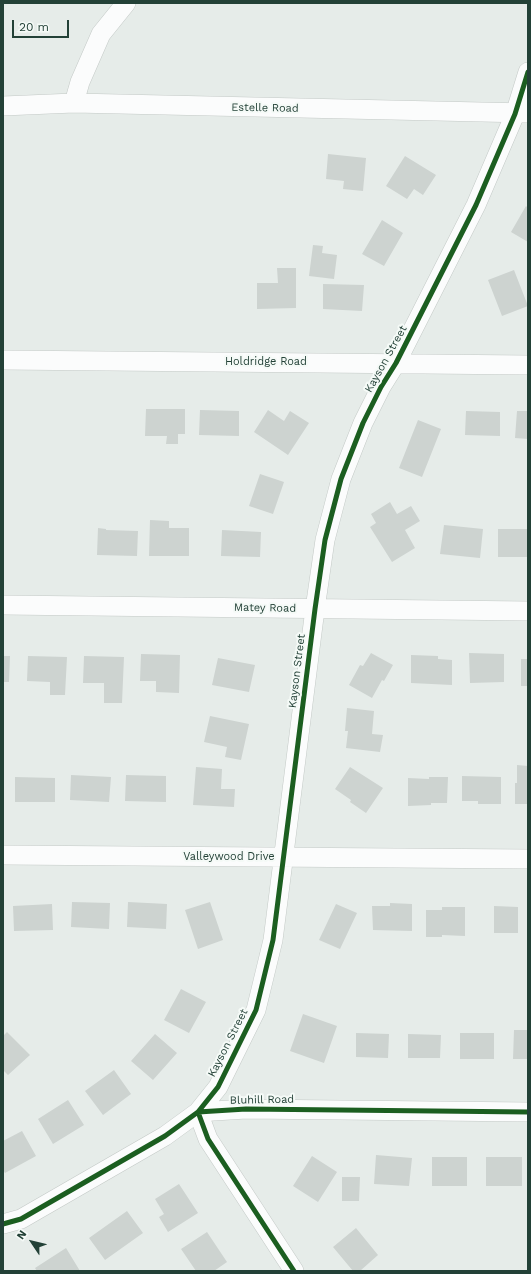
<!DOCTYPE html>
<html>
<head>
<meta charset="utf-8">
<style>
	body { margin:0 }
	#map { position:relative; width:531px; height:1274px; overflow:hidden; background:#e6ece9; font-family:"Work Sans",sans-serif }
	canvas { display:block }
	.frame { position:absolute; inset:0; border:4px solid #234137; pointer-events:none }
	.north { position:absolute; left:12px; top:1222px; width:40px; height:40px; -webkit-text-stroke:3px #f5faf7; paint-order:stroke; rotate:305deg; font-size:11px; font-weight:700; line-height:16px; text-align:center; color:#234137 }
	.north::after { content:''; display:block; margin:auto; width:14px; height:18px; background:#234137; clip-path:polygon(50% 0,100% 100%,50% 72%,0 100%) }
	.scale { position:absolute; left:12px; top:20px; width:57px; height:18px; box-sizing:border-box; border:2px solid #234137; border-top:0; padding-left:5px; font-size:12px; line-height:14px; white-space:nowrap; color:#234137; -webkit-text-stroke:3px #f5faf7; paint-order:stroke }
</style>
</head>
<body>
<div id="map">
<canvas width="531" height="1274"></canvas>
<div class="frame"></div>
<div class="north">N</div>
<div class="scale">20 m</div>
</div>
<script>
const c = document.querySelector('canvas').getContext('2d');
c.lineJoin = 'round';
function fill(path, color) {
  c.fillStyle = color;
  c.fill(path, 'evenodd');
}
function poly(rows) {
  const path = new Path2D();
  for (const r of rows) {
    path.moveTo(r[0], r[1]);
    for (let i = 2; i < r.length; i += 2) path.lineTo(r[i], r[i + 1]);
  }
  return path;
}
function strokePath(path, color, width, dash) {
  c.strokeStyle = color;
  c.lineWidth = width;
  c.lineCap = dash ? 'butt' : 'round';
  c.setLineDash(dash || []);
  c.stroke(path);
}
function write(font, color, halo, rows, align = 'center') {
  c.font = font + ' "Work Sans",sans-serif';
  c.lineWidth = 4;
  c.setLineDash([]);
  c.textBaseline = 'middle';
  c.strokeStyle = halo;
  c.fillStyle = color;
  for (const [text, x, y, turn = 0] of rows) {
    c.save();
    c.translate(x, y);
    c.rotate((+turn || 0) * Math.PI / 180);
    c.textAlign = isNaN(turn) ? turn : align;
    if (halo) c.strokeText(text, 0, 0);
    c.fillText(text, 0, 0);
    c.restore();
  }
}
const building = poly([
	[328,154,366,158,363,191,343,189,344,181,326,179],
	[405,156,436,175,423,195,414,189,407,199,386,186],
	[526,206,528,208,528,242,511,232],
	[382,220,403,233,384,266,362,254],
	[313,245,323,246,322,253,337,255,334,279,309,276],
	[277,268,296,268,296,308,257,309,257,283,278,283],
	[514,270,528,306,502,316,488,280],
	[323,284,364,285,362,311,323,309],
	[146,409,185,409,185,434,178,434,178,444,166,444,167,436,145,436],
	[200,410,239,411,239,436,199,435],
	[268,410,284,421,290,411,309,423,288,455,254,432],
	[466,411,500,412,500,436,465,435],
	[517,411,528,411,528,439,515,438],
	[418,420,441,429,422,477,399,468],
	[260,474,284,482,273,514,249,506],
	[390,502,397,514,411,506,420,521,405,530,415,548,392,562,370,527,376,523,371,514],
	[150,520,169,521,169,528,189,528,189,556,149,556],
	[444,525,483,529,480,558,440,554],
	[98,528,106,529,106,530,138,531,137,556,97,555],
	[498,529,528,529,528,557,498,557],
	[222,530,261,532,260,557,221,556],
	[371,653,393,665,384,681,382,680,372,698,349,685,360,665,363,666],
	[469,653,504,654,504,682,470,683],
	[141,654,180,655,179,693,156,692,156,681,140,681],
	[411,655,438,656,438,659,452,660,452,685,411,683],
	[3,656,10,656,9,682,3,682],
	[28,656,67,657,65,695,50,695,50,682,27,681],
	[84,656,124,657,122,703,104,703,104,683,83,683],
	[218,658,255,665,249,692,212,685],
	[521,659,528,659,528,686,521,686],
	[347,708,374,711,372,734,383,735,380,752,346,748,348,731,345,731],
	[210,716,249,724,241,760,225,757,227,747,204,742],
	[517,765,528,766,528,804,515,804,515,783,517,783],
	[196,767,222,769,221,789,235,789,234,807,193,805],
	[350,767,383,788,366,813,350,802,351,800,335,789],
	[71,775,111,777,109,802,70,800],
	[126,775,166,776,166,802,125,801],
	[462,776,501,777,501,804,478,804,478,801,462,801],
	[15,777,55,778,55,802,15,802],
	[429,777,448,777,447,803,431,803,431,805,408,806,408,778,429,779],
	[72,902,110,903,109,929,71,927],
	[128,902,167,904,166,929,127,927],
	[210,902,223,940,198,949,185,910],
	[390,903,412,904,412,931,373,930,372,906,390,906],
	[52,904,53,930,14,931,13,906],
	[336,904,357,913,340,949,319,940],
	[494,906,518,907,518,933,494,933],
	[442,907,465,907,465,936,442,935,442,937,426,937,426,910,442,910],
	[181,989,206,1002,189,1033,164,1020],
	[303,1014,337,1026,324,1063,290,1051],
	[514,1030,528,1030,528,1059,513,1059],
	[7,1032,30,1055,8,1075,3,1070,3,1036],
	[356,1033,389,1034,388,1058,356,1057],
	[460,1033,494,1033,494,1059,460,1059],
	[155,1034,177,1053,153,1080,131,1061],
	[408,1034,441,1035,440,1058,408,1058],
	[114,1070,131,1094,103,1115,85,1091],
	[68,1100,84,1125,53,1144,38,1119],
	[22,1131,36,1156,5,1173,3,1170,3,1141],
	[376,1155,412,1158,409,1186,374,1184],
	[312,1156,337,1172,318,1202,293,1186],
	[432,1157,467,1157,467,1186,432,1186],
	[486,1157,522,1157,522,1186,486,1186],
	[342,1177,360,1177,359,1201,342,1201],
	[179,1184,198,1213,168,1232,159,1217,164,1214,155,1199],
	[127,1211,143,1233,105,1260,89,1238],
	[356,1228,378,1255,360,1271,353,1271,333,1247],
	[207,1232,227,1262,214,1271,196,1271,181,1249],
	[66,1248,80,1271,37,1271,35,1268]
]);
const street = poly([
	[74,103,80,82,101,34,126,3],
	[3,106,74,103,527,113],
	[3,360,528,365],
	[3,605,528,611],
	[3,855,528,859],
	[3,1224,21,1219,165,1136,198,1112,246,1109,528,1112],
	[294,1271,208,1139,198,1112,218,1087,256,1010,273,940,315,609,325,540,341,479,363,423,381,387,396,363,476,205,515,114,528,72]
]);
const cycleway = poly([
	[3,1224,21,1219,165,1136,198,1112,246,1109,528,1112],
	[294,1271,208,1139,198,1112,218,1087,256,1010,273,940,315,609,325,540,341,479,363,423,381,387,396,363,476,205,515,114,528,72]
]);
const streetNames = [
	["Estelle Road",265,108,1],
	["Kayson Street",386,359,-61],
	["Holdridge Road",266,362],
	["Matey Road",265,608,1],
	["Kayson Street",297,671,-83],
	["Valleywood Drive",229,857],
	["Kayson Street",228,1043,-63],
	["Bluhill Road",262,1100,-1]
];
fill(building, '#cdd3d0');
strokePath(street, '#c3c9c6', 20);
strokePath(street, '#fbfcfc', 19);
strokePath(cycleway, '#1b5e20', 5);
write('11px', '#234137', '#f5faf7', streetNames);
</script>
</body>
</html>
